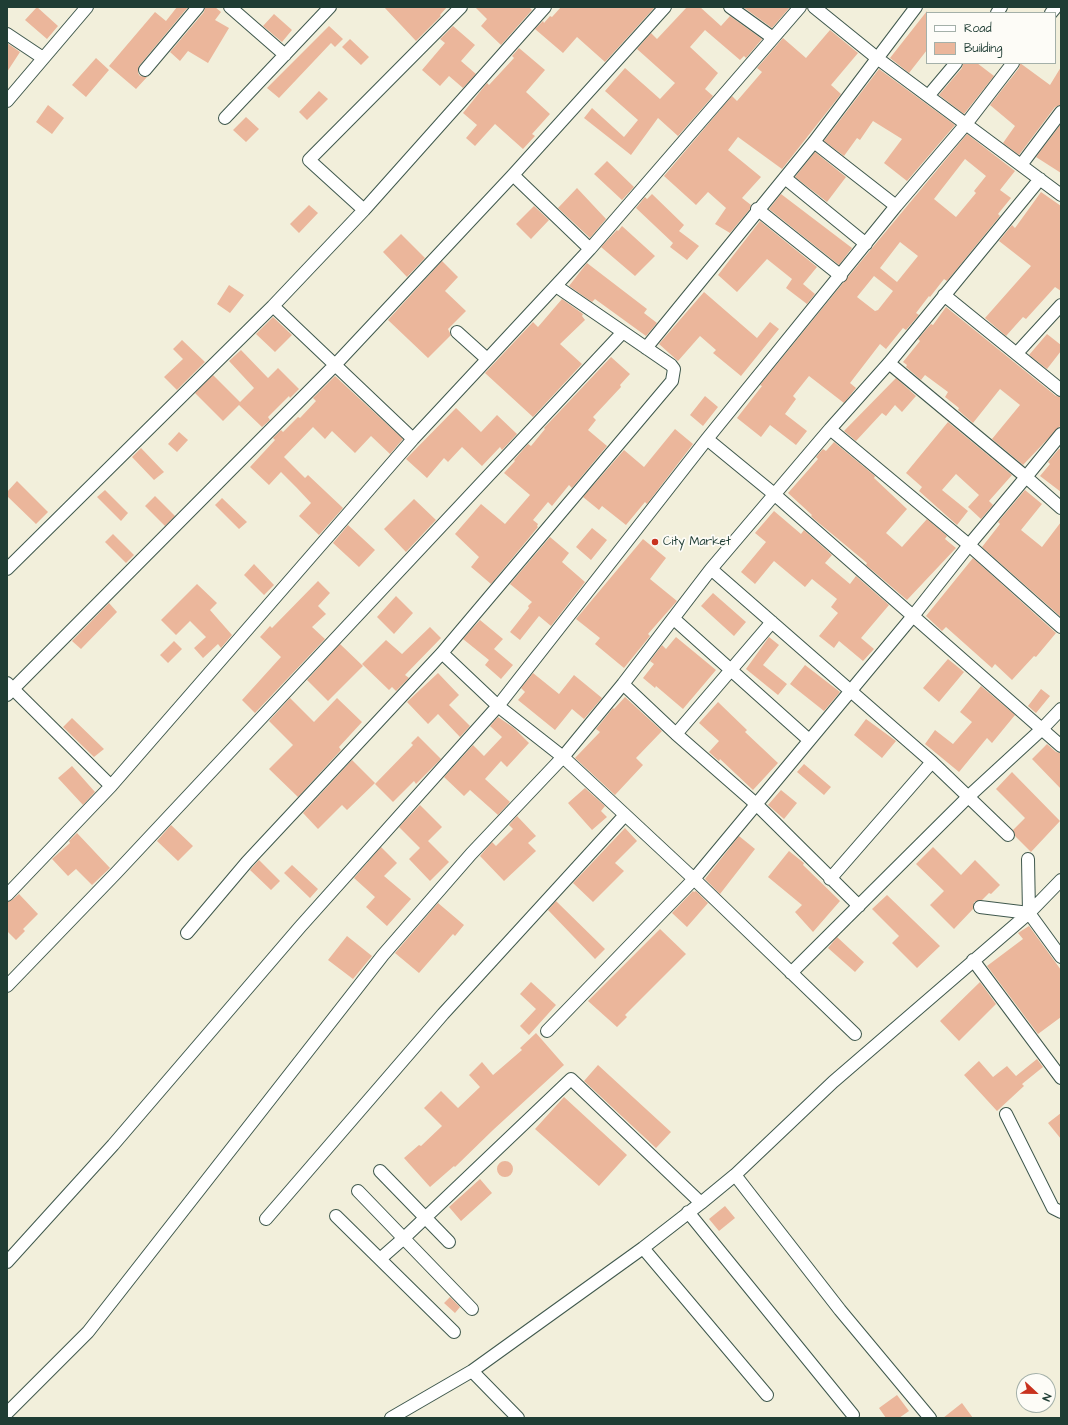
<!DOCTYPE html>
<html>
<head>
<meta charset="utf-8">
<style>
	body { margin:0 }
	#map { position:relative; width:1068px; height:1425px; overflow:hidden; background:#f2efdb; font-family:"Architects Daughter",sans-serif }
	canvas { display:block }
	.frame { position:absolute; inset:0; border:8px solid #1f3d34; pointer-events:none }
	.legend { position:absolute; left:926px; top:12px; width:130px; height:52px; box-sizing:border-box; background:#fdfcf7; border:1px solid #a4b0a9; margin:0; padding:5px 7px; list-style:none; font-size:12px; color:#1f3d34 }
	.legend li { display:flex; align-items:center; gap:8px; height:20px }
	.legend b { width:20px; border:1px solid #a4b0a9 }
	.north { position:absolute; left:1016px; top:1373px; width:40px; height:40px; box-sizing:border-box; background:#fdfcf7; border:1px solid #a4b0a9; border-radius:50%; rotate:112deg; font-size:11px; font-weight:700; line-height:16px; text-align:center; color:#1f3d34 }
	.north::after { content:''; display:block; margin:auto; width:14px; height:18px; background:#c8321e; clip-path:polygon(50% 0,100% 100%,50% 72%,0 100%) }
</style>
</head>
<body>
<div id="map">
<canvas width="1068" height="1425"></canvas>
<div class="frame"></div>
<ul class="legend">
<li><b style="height:5px;background:#fff"></b>Road</li>
<li><b style="height:11px;background:#ebb69b"></b>Building</li>
</ul>
<div class="north">N</div>
</div>
<script>
const c = document.querySelector('canvas').getContext('2d');
c.lineJoin = 'round';
function fill(path, color) {
  c.fillStyle = color;
  c.fill(path, 'evenodd');
}
function poly(rows) {
  const path = new Path2D();
  for (const r of rows) {
    if (r.length === 3) {
      path.moveTo(r[0] + r[2], r[1]);
      path.arc(r[0], r[1], r[2], 0, 2 * Math.PI);
      continue;
    }
    path.moveTo(r[0], r[1]);
    for (let i = 2; i < r.length; i += 2) path.lineTo(r[i], r[i + 1]);
  }
  return path;
}
function strokePath(path, color, width, dash) {
  c.strokeStyle = color;
  c.lineWidth = width;
  c.lineCap = dash ? 'butt' : 'round';
  c.setLineDash(dash || []);
  c.stroke(path);
}
function write(font, color, halo, rows, align = 'center') {
  c.font = font + ' "Architects Daughter",sans-serif';
  c.lineWidth = 3.5;
  c.setLineDash([]);
  c.textBaseline = 'middle';
  c.strokeStyle = halo;
  c.fillStyle = color;
  for (const [text, x, y, turn = 0] of rows) {
    c.save();
    c.translate(x, y);
    c.rotate((+turn || 0) * Math.PI / 180);
    c.textAlign = isNaN(turn) ? turn : align;
    if (halo) c.strokeText(text, 0, 0);
    c.fillText(text, 0, 0);
    c.restore();
  }
}
const building = poly([
	[37,7,58,26,47,39,25,20],
	[177,7,188,7,139,66,138,73,140,76,147,77,136,89,109,66,155,12,166,21],
	[205,7,215,7,221,12,215,20,229,28,208,63,188,51,180,61,170,52,204,12],
	[384,7,447,7,440,15,441,16,416,41],
	[475,7,529,7,532,10,501,45,481,26,487,19],
	[561,7,655,7,605,62,577,37,563,53,535,29,543,21,544,23,550,16,552,17],
	[687,7,700,7,721,26,730,16,762,39,746,58,744,56,740,60,705,30,690,47,718,73,705,89,713,96,678,136,658,118,631,155,584,118,592,108,624,137,638,120,605,91,625,68,660,99,675,83,637,49,651,33,657,39],
	[743,7,790,7,772,28],
	[927,11,927,50,909,73,890,58],
	[274,14,292,30,282,42,263,26],
	[329,26,343,39,335,47,331,43,279,98,267,88],
	[453,26,475,45,461,61,476,74,463,88,449,76,440,86,422,70,445,43,440,39],
	[830,30,858,53,831,85,841,94,782,169,738,137,728,150,761,177,742,198,751,205,750,209,730,233,715,224,726,208,708,192,696,205,664,176,732,96,737,101,762,72,757,68,783,38,806,58],
	[350,39,369,57,361,65,342,47],
	[7,43,20,52,7,72],
	[519,48,545,70,526,92,550,114,532,134,535,136,523,149,495,124,475,146,466,138,477,125,463,113,487,83,489,85,514,58,512,56],
	[96,58,109,70,86,97,72,85],
	[963,63,977,63,994,76,964,114,939,95,962,68],
	[1020,63,1050,85,1061,67,1061,105,1055,107,1019,155,1003,143,1015,126,990,105,1019,68],
	[879,69,955,125,907,181,884,163,902,139,873,121,860,140,857,138,844,156,824,141],
	[319,91,328,99,307,120,299,112],
	[48,105,64,118,52,134,36,122],
	[246,117,259,129,246,142,233,130],
	[1061,124,1061,173,1036,157],
	[967,134,1015,171,1000,190,1011,198,998,214,1000,216,947,281,944,279,930,297,929,296,916,313,919,315,906,330,903,328,886,349,880,344,850,383,856,388,844,403,809,376,793,396,796,399,785,414,807,431,796,445,770,425,761,437,737,418,762,386,760,385,843,283],
	[965,159,986,176,974,191,976,193,956,217,934,199],
	[900,242,918,256,897,282,880,268],
	[874,276,893,291,878,310,875,311,857,297],
	[815,152,846,177,827,202,795,177],
	[607,161,634,187,622,200,594,174],
	[577,188,606,219,590,238,558,208],
	[1041,192,1061,206,1061,291,1055,287,1026,319,1023,317,1006,336,985,318,1031,266,999,241,1012,225,1015,228],
	[652,194,684,225,679,231,699,246,687,260,670,247,673,243,636,208,645,197,647,199],
	[781,194,852,248,839,265,769,209],
	[309,205,318,213,299,233,290,224],
	[534,206,549,220,531,239,516,224],
	[760,221,817,267,803,284,815,294,807,304,786,288,792,279,767,259,737,292,718,275],
	[622,226,655,256,635,276,601,247,617,230,618,231],
	[401,234,425,258,407,277,383,252],
	[442,261,458,277,445,291,466,311,448,329,451,335,428,358,388,320],
	[587,263,647,309,644,313,657,323,646,336,595,299,592,302,569,286],
	[229,285,244,295,230,313,217,304],
	[704,292,757,338,770,322,779,329,741,376,713,353,716,350,700,336,678,361,659,344],
	[562,299,583,314,582,316,585,320,560,344,582,364,533,417,485,373,533,322,538,327],
	[946,307,1056,396,1061,397,1061,425,1023,465,992,439,1020,405,1000,389,973,423,958,410,959,408,945,397,948,392,925,375,921,380,906,367,907,365,903,362,920,341,918,339,931,324,933,325],
	[273,317,292,335,275,352,256,334],
	[1047,334,1061,345,1061,351,1047,369,1029,355],
	[182,340,205,362,177,390,164,377,183,359,173,349],
	[241,350,268,378,278,368,299,389,290,398,289,396,268,417,270,420,262,427,239,405,223,421,195,393,213,375,240,402,254,388,229,361],
	[611,357,630,374,620,385,621,387,593,417,596,420,588,430,607,446,572,488,569,485,552,506,548,502,533,520,538,524,537,526,538,527,491,584,471,567,479,557,455,534,481,504,505,524,530,495,504,473,515,461,514,460,528,444,531,446,545,429,544,428],
	[335,376,403,439,390,454,371,436,355,453,332,431,325,439,313,427,284,457,305,478,308,475,343,508,319,535,299,516,311,503,296,487,281,472,269,485,250,467,275,440,273,438,281,430,283,432,298,417,300,418,316,401,313,398],
	[896,378,916,396,902,412,895,405,886,416,882,413,856,441,844,431],
	[705,396,718,407,703,426,690,415],
	[456,408,481,432,497,415,517,434,502,450,500,447,482,466,462,447,448,462,444,458,427,478,406,459],
	[948,422,1012,475,989,501,993,505,981,519,968,507,979,495,956,474,942,490,968,511,957,525,919,491,922,487,906,473],
	[675,429,693,444,647,504,645,502,626,525,602,506,599,510,583,497,624,450,644,467],
	[179,432,188,440,177,452,168,444],
	[834,442,875,476,874,478,907,509,886,533,902,547,927,519,947,536,945,539,956,548,907,600,866,565,867,563,814,519,811,516,812,515,788,493,818,459,816,457,823,449,826,451],
	[141,448,164,472,154,480,132,457],
	[1059,449,1061,449,1061,492,1040,476,1050,464,1048,462],
	[17,481,48,512,36,524,7,496,7,492],
	[105,490,128,513,121,521,97,497],
	[1025,490,1042,504,1021,530,1042,547,1061,522,1061,617,982,547,1000,524,998,522],
	[155,496,175,516,165,526,145,506],
	[222,498,247,522,239,529,215,505],
	[414,499,436,520,406,552,384,529],
	[774,511,801,534,804,530,832,555,825,563,850,584,856,576,889,605,861,638,874,649,863,661,839,641,834,648,819,636,838,613,831,607,837,599,812,579,805,587,774,561,755,584,741,572,766,542,755,533],
	[348,525,375,550,359,567,333,543],
	[592,528,607,540,591,560,576,547],
	[113,534,134,555,126,563,105,542],
	[550,537,569,553,562,562,585,582,551,626,539,616,520,640,510,632,529,608,528,606,532,602,510,584],
	[643,539,666,558,650,579,677,601,648,634,650,636,624,668,595,644,600,638,576,619],
	[973,558,1056,633,1036,657,1034,656,1012,680,995,664,992,668,946,627,942,631,926,616],
	[254,564,274,585,264,595,244,575],
	[318,581,330,593,318,606,326,614,312,627,325,639,255,713,242,700,281,657,260,637,270,626,272,628],
	[197,584,217,603,210,610,232,635,221,648,218,644,203,658,194,648,206,637,190,621,176,635,161,620],
	[713,593,746,622,734,636,701,606],
	[396,596,413,613,394,634,377,617],
	[109,603,117,612,81,649,72,641],
	[480,620,503,639,494,649,513,665,501,679,485,665,489,660,463,639],
	[430,627,441,638,405,675,409,678,396,691,392,687,389,690,362,664,386,640,402,654],
	[676,637,716,670,683,709,656,686,655,688,643,678,654,664,650,661,662,645,666,649],
	[769,637,779,645,763,665,787,684,778,695,746,669],
	[174,641,182,649,168,663,160,655],
	[340,644,363,666,328,701,307,680],
	[948,659,964,672,939,702,923,688],
	[805,665,840,692,824,711,790,684],
	[438,673,459,695,449,705,470,726,460,737,438,714,428,724,407,702],
	[533,673,559,694,574,675,602,698,584,719,572,709,555,730,518,700,525,692,521,688],
	[981,686,1015,715,992,743,987,738,959,772,925,744,935,730,953,744,972,722,960,712],
	[1041,689,1050,696,1036,713,1028,706],
	[625,697,662,731,636,758,643,765,615,795,575,758,600,732,596,729,613,708,614,709],
	[290,698,314,722,337,698,362,722,339,747,341,750,298,797,269,769,293,745,269,721],
	[718,702,747,730,745,732,778,763,753,790,720,759,719,761,709,752,719,741,699,723],
	[498,717,514,728,529,743,507,767,501,761,485,779,510,802,498,815,470,790,464,796,444,777,473,745,484,756,502,737,490,726],
	[72,718,104,749,94,757,63,727],
	[866,719,896,741,882,758,854,735],
	[418,736,441,759,416,784,414,781,393,802,375,784,413,745,411,743],
	[1047,744,1056,752,1061,753,1061,789,1032,759],
	[352,760,375,783,347,810,342,805,318,829,303,813],
	[804,764,831,787,824,795,797,772],
	[72,766,95,792,83,805,58,778],
	[1012,772,1060,821,1031,852,1015,836,1013,830,1025,818,996,789],
	[585,788,605,806,601,811,607,817,592,830,568,803],
	[781,790,797,803,784,819,768,805],
	[420,805,442,827,428,841,449,862,430,881,409,859,420,848,399,827],
	[517,816,536,836,528,843,536,851,504,881,480,856,492,842,496,846,513,829,509,825],
	[171,825,193,846,178,861,157,841],
	[625,828,637,841,615,863,624,871,593,902,573,883],
	[77,833,110,868,92,885,76,869,68,876,52,859,70,843,69,841],
	[739,836,755,849,720,894,705,879],
	[381,847,397,863,384,876,411,899,387,926,366,907,375,897,354,878],
	[933,847,961,875,975,860,1000,885,991,894,989,893,982,900,974,902,973,909,954,929,930,905,944,891,916,864],
	[789,851,804,863,803,865,840,901,813,932,795,912,802,905,768,877],
	[259,860,280,881,271,890,250,870],
	[292,865,318,889,310,898,284,873],
	[693,891,694,892,696,891,708,903,687,927,672,913],
	[19,894,38,914,23,929,25,931,16,940,7,931,7,902,12,900],
	[887,895,940,946,917,968,892,943,899,936,872,909],
	[556,901,605,949,595,959,548,910],
	[438,903,464,925,455,936,453,934,419,973,395,953],
	[1029,926,1061,970,1061,1017,1038,1034,987,966,1023,939,1018,933],
	[660,929,686,954,625,1015,627,1017,617,1027,588,1001],
	[347,936,372,956,353,979,328,960],
	[837,937,864,962,855,972,828,948],
	[531,982,556,1005,529,1035,520,1026,536,1009,520,994],
	[980,982,996,1004,959,1041,940,1021],
	[536,1033,564,1065,493,1130,455,1167,454,1166,430,1187,404,1158,419,1145,421,1146,442,1126,424,1108,441,1091,458,1108,480,1087,469,1075,482,1062,493,1075,522,1050,520,1048],
	[1037,1059,1043,1067,1022,1084,1024,1086,997,1111,964,1075,979,1061,993,1077,1007,1066,1016,1076],
	[598,1065,671,1132,656,1148,584,1081],
	[564,1097,627,1155,599,1186,535,1129],
	[1061,1113,1061,1139,1048,1123],
	[505,1169,8],
	[480,1179,492,1193,461,1221,449,1207],
	[725,1206,735,1218,719,1231,709,1219],
	[450,1297,460,1307,455,1313,444,1303],
	[897,1395,909,1411,899,1418,886,1418,879,1408],
	[962,1403,973,1418,943,1418]
]);
const street = poly([
	[230,7,285,55],
	[730,7,773,38],
	[814,7,877,58,1061,195],
	[997,13,1001,7],
	[1051,13,1056,7],
	[7,34,43,58],
	[145,70,198,7],
	[929,95,956,63],
	[7,101,87,7],
	[225,118,330,7],
	[814,142,896,206],
	[1021,165,1061,112],
	[513,175,590,249],
	[785,178,866,244],
	[757,209,841,276],
	[364,210,309,160,461,7],
	[944,295,1061,390],
	[273,306,364,210,545,7],
	[457,332,487,359],
	[646,348,814,142,916,7],
	[1017,353,1061,305],
	[889,363,1026,477,969,545,1061,627],
	[1061,434,1026,477,1061,508],
	[707,439,774,494,1061,746],
	[7,569,273,306,413,439],
	[711,569,932,762,1008,835],
	[674,619,809,740],
	[442,653,498,706,563,757,694,879,855,1034],
	[7,683,111,786],
	[623,684,676,734,756,804,859,906],
	[7,695,335,365,513,175,665,7],
	[676,734,772,622],
	[830,879,932,762],
	[7,895,111,786,413,439,590,249,800,7],
	[980,907,1029,913,1028,859],
	[1029,913,1061,957],
	[187,933,247,862,442,653,672,381,674,369,671,365,556,286],
	[973,960,1061,1078],
	[791,973,968,797,1042,729,1061,709],
	[7,986,116,873,623,332],
	[547,1031,694,879,913,616,969,545,830,429],
	[1006,1114,1053,1208,1061,1212],
	[380,1171,449,1242],
	[735,1175,840,1310,930,1418],
	[358,1191,472,1309],
	[688,1212,853,1415],
	[336,1216,454,1332],
	[266,1219,443,1014,625,815],
	[643,1248,767,1395],
	[380,1259,404,1238,571,1079,701,1203,735,1175,833,1082,1029,913,1061,880],
	[7,1262,113,1145,300,927,498,706,707,439,896,206,966,124,1013,63],
	[472,1371,518,1418],
	[7,1413,88,1332,383,955,471,854,563,757,623,684,711,569,830,429,889,363,1040,179],
	[391,1418,472,1371,643,1248,701,1203]
]);
const markers = [
	[655,542,4,"#c8321e"]
];
const poiNames = [
	["City Market",663,542]
];
fill(building, '#ebb69b');
strokePath(street, '#3f584d', 14);
strokePath(street, '#fff', 12);
for (const [x, y, r, color] of markers) {
  const dot = new Path2D();
  dot.arc(x, y, r, 0, 2 * Math.PI);
  c.fillStyle = color;
  c.fill(dot);
  strokePath(dot, '#fdfcf7', 1.5);
}
write('12px', '#1f3d34', '#fdfcf7', poiNames, 'left');
</script>
</body>
</html>
